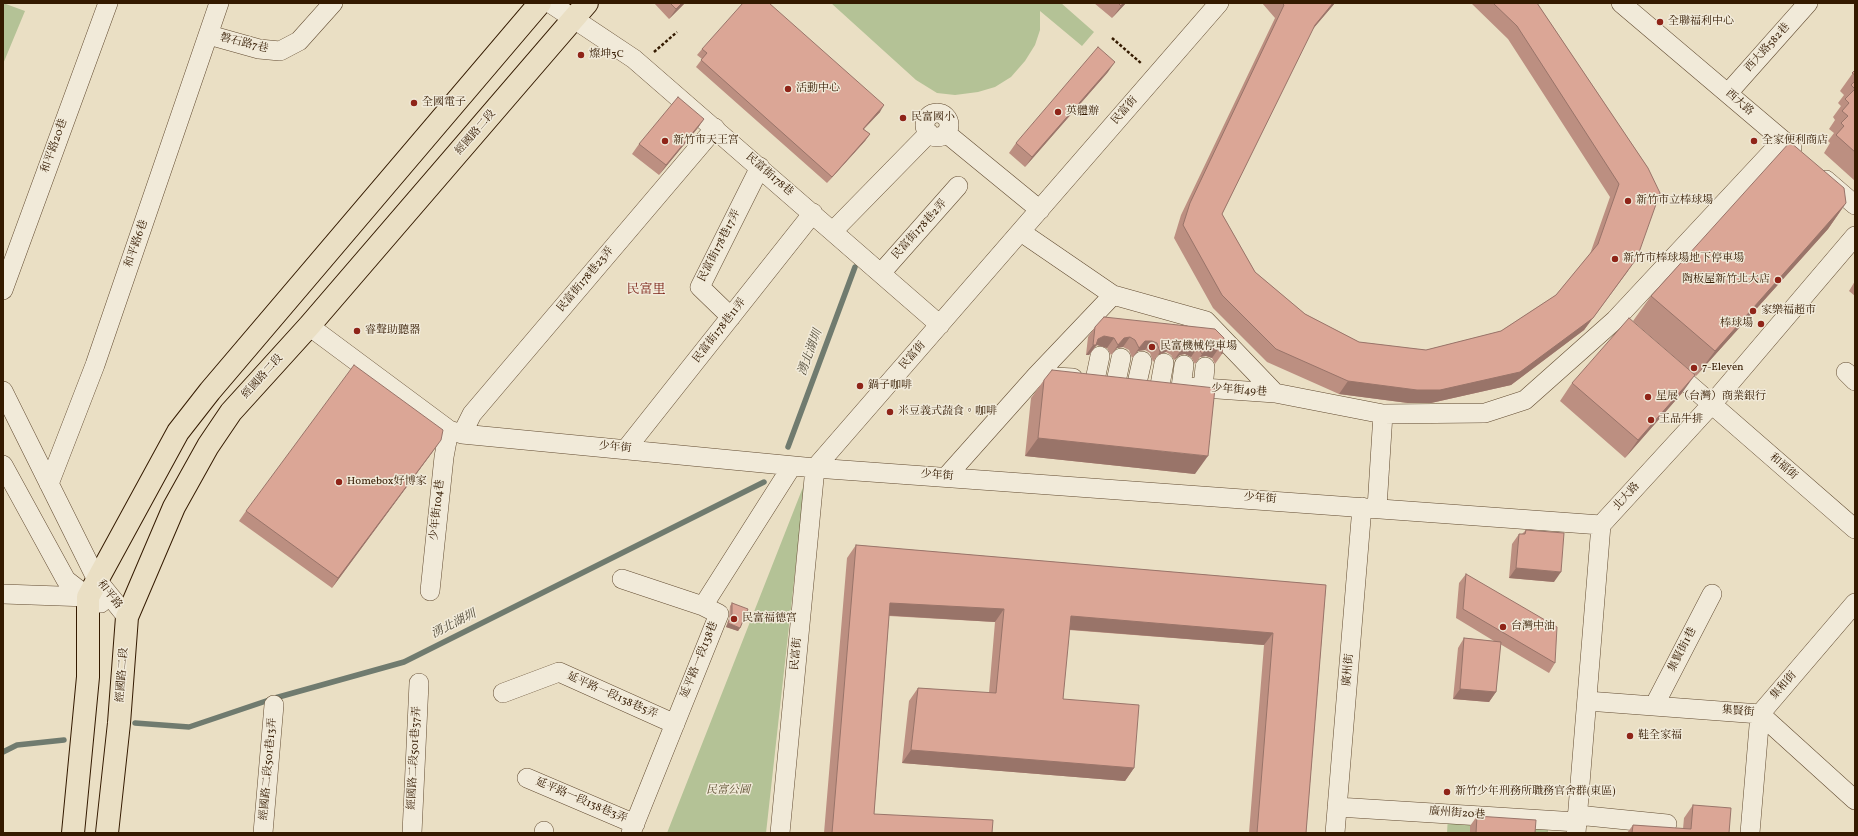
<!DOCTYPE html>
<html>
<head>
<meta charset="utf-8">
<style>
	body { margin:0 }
	#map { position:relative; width:1858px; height:836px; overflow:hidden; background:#eadfc4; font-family:Vollkorn,serif }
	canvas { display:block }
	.frame { position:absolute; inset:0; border:4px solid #341a00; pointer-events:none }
</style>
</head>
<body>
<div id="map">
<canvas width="1858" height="836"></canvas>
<div class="frame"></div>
</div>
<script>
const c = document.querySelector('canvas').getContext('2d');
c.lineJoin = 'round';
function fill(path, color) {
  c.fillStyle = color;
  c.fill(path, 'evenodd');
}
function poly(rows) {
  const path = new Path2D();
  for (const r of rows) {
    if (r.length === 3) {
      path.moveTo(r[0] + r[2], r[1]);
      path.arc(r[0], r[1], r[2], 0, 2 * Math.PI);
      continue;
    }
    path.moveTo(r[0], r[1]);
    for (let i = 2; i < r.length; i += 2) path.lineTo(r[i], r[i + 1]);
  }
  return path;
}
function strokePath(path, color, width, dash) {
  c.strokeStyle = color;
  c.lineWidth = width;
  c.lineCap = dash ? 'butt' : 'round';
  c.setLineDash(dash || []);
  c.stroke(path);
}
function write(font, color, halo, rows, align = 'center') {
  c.font = font + ' Vollkorn,"Noto Serif TC",serif';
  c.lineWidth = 3;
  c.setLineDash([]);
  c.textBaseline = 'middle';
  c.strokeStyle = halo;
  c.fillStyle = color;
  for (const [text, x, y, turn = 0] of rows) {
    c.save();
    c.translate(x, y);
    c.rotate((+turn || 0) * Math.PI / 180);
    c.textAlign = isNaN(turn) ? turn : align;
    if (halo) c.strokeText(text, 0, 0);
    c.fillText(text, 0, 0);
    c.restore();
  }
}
const green = poly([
	[3,3,25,11,3,64],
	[831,3,1061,3,1094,32,1082,46,1040,11,1040,30,1035,45,1025,61,1011,77,995,87,978,92,955,95,937,93,916,80],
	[805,482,766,833,667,833],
	[1448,816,1548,823,1548,833,1447,833]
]);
const stream = poly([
	[788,447,855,267],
	[135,723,189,727,275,698,404,662,764,482],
	[3,752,17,745,64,740]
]);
const path = poly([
	[1112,38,1142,64],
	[654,52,677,32]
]);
const minor = poly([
	[550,3,634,59,940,325],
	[1621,3,1792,148],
	[209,35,259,49,280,51,299,41,333,3],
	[1728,93,1808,3],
	[937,125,12],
	[946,133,1040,210],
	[1826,180,1855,205],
	[833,231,929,133],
	[1021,232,1113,295,1206,321,1275,393,1383,414,1485,413,1525,400,1615,320,1783,140],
	[881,273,958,186],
	[3,290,108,3],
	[731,317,700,287,760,167],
	[309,326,449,430,462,434,815,468,1601,525],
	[1669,367,1855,529],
	[1846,372,1855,381],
	[1036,376,1113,295],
	[1095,380,1100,356],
	[1116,382,1121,358],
	[1137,383,1142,361],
	[1160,385,1164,363],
	[1181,387,1184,365],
	[1189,387,1275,393],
	[1203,388,1205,367],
	[3,391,97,580,127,617],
	[462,434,472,414,715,128],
	[626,449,813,213],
	[3,465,66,580,88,597,101,603],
	[946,477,1036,376,1073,378],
	[49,484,95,365,219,3],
	[1377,508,1383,414],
	[622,579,703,606],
	[430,591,444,457,449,430],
	[3,594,88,597],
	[503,693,559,672,675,724],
	[1587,701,1760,714,1855,800],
	[1654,706,1712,594],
	[527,778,635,824],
	[1337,807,1577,822],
	[1577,815,1667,824],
	[263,833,274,705],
	[412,833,419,683],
	[544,833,544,831],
	[631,833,719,614,703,606,792,466],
	[780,833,815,468,1219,3],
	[1335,833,1362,507],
	[1576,833,1601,525,1712,404,1855,236],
	[1750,833,1760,714,1855,603]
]);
const major = poly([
	[73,833,88,677,88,597,178,432,210,391,540,3],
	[107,833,119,723,127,617,174,507,208,446,231,412,309,326,587,3]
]);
const wall = poly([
	[654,3,685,3,669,19],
	[1094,3,1126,3,1112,18],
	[1262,3,1335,3,1312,30,1222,214,1255,272,1305,314,1359,342,1426,350,1501,331,1556,295,1590,254,1610,197,1508,39,1471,3,1537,3,1648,168,1628,271,1584,330,1511,385,1431,403,1408,403,1339,394,1267,362,1213,308,1174,238,1181,215,1275,18],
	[702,49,880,112,864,129,870,134,865,141,827,183,696,67,702,59,697,55],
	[1855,70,1855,181,1824,153,1830,143,1828,141,1834,133,1829,129,1835,120,1833,117,1841,106,1838,103,1844,95,1840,91],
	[1108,72,1025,167,1009,153,1016,143],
	[704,119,697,129,659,175,632,154,639,144],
	[1846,203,1828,229,1696,376,1633,321,1651,296],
	[1855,281,1855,296,1849,291],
	[1095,327,1215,329,1222,354,1215,364,1212,358,1206,356,1200,357,1195,364,1191,357,1185,354,1180,355,1174,360,1171,355,1166,352,1158,355,1153,362,1150,353,1145,350,1138,351,1132,358,1129,350,1123,347,1117,348,1111,355,1107,348,1097,345,1095,347,1089,355,1086,355,1088,337],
	[1044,380,1195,474,1025,456,1031,398],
	[1572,383,1682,393,1625,458,1560,401],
	[434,450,332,588,239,521,246,511],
	[1526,530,1554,582,1509,578,1512,544,1519,534,1522,534],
	[856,545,1326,585,1306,833,1249,833,1264,645,1069,630,1063,699,1134,768,1125,781,902,763,909,701,918,688,989,693,995,622,889,616,874,814,992,833,824,833,847,558],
	[1466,574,1555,663,1549,673,1500,644,1496,692,1489,702,1453,699,1458,648,1464,638,1494,641,1456,618,1459,583],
	[732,603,740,628,738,631,726,627,729,618,730,606],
	[1693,805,1729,833,1627,833,1633,825,1683,829,1684,818],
	[1477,816,1535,833,1470,833,1470,826]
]);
const shadedWall = poly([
	[682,3,685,3,669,19,676,9],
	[1123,3,1126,3,1112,18,1121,6],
	[1333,3,1335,3,1306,37,1315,25],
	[1115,62,1108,72,1025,167,1032,157],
	[884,105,880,112,858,135,863,129],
	[704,119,697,129,659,175,666,165],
	[870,134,865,141,827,183,832,177],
	[1846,203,1828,229,1696,376,1715,351],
	[1637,258,1584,330,1511,385,1431,403,1408,403,1339,394,1348,381,1417,390],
	[1104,336,1114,338,1107,348,1097,345,1095,347,1089,355,1086,355,1093,345,1098,339],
	[1130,337,1123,347,1117,348,1111,355,1118,345,1124,338],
	[1145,341,1152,341,1145,350,1138,351,1132,358,1139,348],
	[1172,342,1166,352,1158,355,1163,346],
	[1192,344,1198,347,1191,357,1185,354,1180,355,1174,360,1181,350,1186,345],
	[1213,346,1219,348,1212,358,1206,356,1200,357,1195,364,1207,347],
	[1695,375,1682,393,1625,458,1638,440],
	[1038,438,1208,456,1195,474,1025,456],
	[441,440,434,450,332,588,338,578],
	[1516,568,1561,572,1554,582,1509,578],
	[890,603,1004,609,995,622,881,615],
	[1071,616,1273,633,1264,645,1062,629],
	[728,623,740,628,738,631,726,627],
	[1460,689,1496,692,1489,702,1453,699],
	[911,750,1134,768,1125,781,902,763]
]);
const building = poly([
	[670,3,682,3,676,9,670,3],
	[743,3,769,3,884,105,863,129,870,134,832,177,701,60,707,53,702,49,743,3],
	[1118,3,1123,3,1121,6,1118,3],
	[1282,3,1333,3,1315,25,1222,214,1255,272,1305,314,1359,342,1426,350,1501,331,1556,295,1598,244,1619,184,1517,26,1493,3,1537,3,1648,168,1660,193,1637,258,1593,318,1520,372,1440,390,1417,390,1348,381,1276,349,1222,295,1183,225,1190,203,1284,5,1282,3],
	[1098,47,1115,62,1032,157,1016,143,1098,47],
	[1855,70,1855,75,1852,73,1855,70],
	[1855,81,1855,152,1836,135,1844,126,1841,123,1848,116,1842,111,1849,103,1845,99,1855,89,1851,85,1855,81],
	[678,97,704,119,666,165,639,144,678,97],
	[1790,142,1844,188,1846,203,1715,351,1651,296,1790,142],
	[1104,317,1215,329,1224,338,1222,354,1219,348,1213,346,1207,347,1202,354,1198,347,1192,344,1186,345,1181,350,1178,345,1172,342,1163,346,1160,352,1157,343,1152,341,1145,341,1139,348,1135,340,1130,337,1124,338,1118,345,1114,338,1104,336,1098,339,1096,345,1093,345,1095,327,1104,317],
	[1629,318,1695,375,1638,440,1572,383,1629,318],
	[354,365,443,430,441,440,338,578,246,511,354,365],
	[1052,370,1215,388,1208,456,1038,438,1044,380,1052,370],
	[1526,530,1564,533,1561,572,1516,568,1519,534,1525,534,1526,530],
	[856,545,1326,585,1306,833,1257,833,1273,633,1071,616,1063,699,1139,705,1134,768,911,750,918,688,996,693,1004,609,890,603,874,814,993,820,992,833,832,833,856,545],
	[1466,574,1557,627,1555,663,1463,609,1466,574],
	[732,603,748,609,740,628,728,623,732,614,732,603],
	[1464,638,1501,642,1496,692,1460,689,1464,638],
	[1693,805,1731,808,1729,833,1632,833,1633,825,1691,829,1693,805],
	[1477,816,1536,820,1535,833,1476,833,1477,816]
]);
const markers = [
	[1660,22,4,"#8f2418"],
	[581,55,4,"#8f2418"],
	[788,89,4,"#8f2418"],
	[414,103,4,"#8f2418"],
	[1058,112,4,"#8f2418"],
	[903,118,4,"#8f2418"],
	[665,141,4,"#8f2418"],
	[1754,141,4,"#8f2418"],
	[1628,201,4,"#8f2418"],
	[1615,259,4,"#8f2418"],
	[1778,280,4,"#8f2418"],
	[1753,311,4,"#8f2418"],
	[1761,324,4,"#8f2418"],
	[357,331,4,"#8f2418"],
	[1152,347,4,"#8f2418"],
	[1694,368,4,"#8f2418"],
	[860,386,4,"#8f2418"],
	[1648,397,4,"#8f2418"],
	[890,412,4,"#8f2418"],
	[1651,420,4,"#8f2418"],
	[339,482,4,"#8f2418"],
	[734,619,4,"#8f2418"],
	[1503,627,4,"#8f2418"],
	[1630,736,4,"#8f2418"],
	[1447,792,4,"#8f2418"]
];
const poiNames = [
	["全聯福利中心",1668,22],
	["燦坤3C",589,55],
	["活動中心",796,89],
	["全國電子",422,103],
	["英體辦",1066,112],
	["民富國小",911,118],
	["新竹市天王宮",673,141],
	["全家便利商店",1762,141],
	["新竹市立棒球場",1636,201],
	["新竹市棒球場地下停車場",1623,259],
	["陶板屋新竹北大店",1770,280,"right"],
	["家樂福超市",1761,311],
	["棒球場",1753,324,"right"],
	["睿聲助聽器",365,331],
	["民富機械停車場",1160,347],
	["7-Eleven",1702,368],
	["鍋子咖啡",868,386],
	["星展（台灣）商業銀行",1656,397],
	["米豆義式蔬食。咖啡",898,412],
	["王品牛排",1659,420],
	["Homebox好博家",347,482],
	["民富福德宮",742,619],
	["台灣中油",1511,627],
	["鞋全家福",1638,736],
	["新竹少年刑務所職務官舍群(東區)",1455,792]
];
const streetNames = [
	["磐石路7巷",244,44,14],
	["西大路582巷",1768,48,-48],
	["西大路",1739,103,41],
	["民富街",1125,111,-49],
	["經國路二段",476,133,-49],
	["和平路20巷",55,146,-70],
	["民富街178巷",769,175,41],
	["民富街178巷2弄",920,230,-48],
	["和平路6巷",137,244,-71],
	["民富街178巷17弄",720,246,-63],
	["民富街178巷23弄",586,280,-50],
	["民富街178巷11弄",720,331,-52],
	["民富街",913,356,-49],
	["經國路二段",263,377,-48],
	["少年街49巷",1239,391,4],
	["少年街",615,448,5],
	["和福街",1783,467,41],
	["少年街",937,476,4],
	["北大路",1627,497,-48],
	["少年街",1260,499,4],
	["少年街104巷",438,510,-84],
	["和平路",109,595,52],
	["集賢街1巷",1683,650,-63],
	["民富街",797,654,-85],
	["延平路一段138巷",700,660,-68],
	["廣州街",1349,670,-85],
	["經國路二段",123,675,-86],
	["集和街",1784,686,-49],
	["延平路一段138巷5弄",612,696,24],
	["集賢街",1738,712,4],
	["經國路二段501巷37弄",415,758,-87],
	["經國路二段501巷13弄",269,769,-85],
	["延平路一段138巷3弄",581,801,23],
	["廣州街20巷",1457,814,4]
];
const parkNames = [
	["民富公園",728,791]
];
const waterNames = [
	["湧北湖圳",811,353,-70],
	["湧北湖圳",454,625,-27]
];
const quarterNames = [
	["民富里",646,291]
];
fill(green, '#b4c296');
strokePath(stream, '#707b6f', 5.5);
strokePath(minor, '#624b31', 20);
strokePath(major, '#341a00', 24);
strokePath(path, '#341a00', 2.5, [3, 2]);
strokePath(minor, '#f1ead9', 19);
strokePath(major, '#eadfc4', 22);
fill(wall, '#bc8f81');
fill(shadedWall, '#997469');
fill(building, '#dba696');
strokePath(building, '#997469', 1);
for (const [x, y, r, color] of markers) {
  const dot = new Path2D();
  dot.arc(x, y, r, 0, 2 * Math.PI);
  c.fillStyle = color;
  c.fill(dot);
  strokePath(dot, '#f1ead9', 1.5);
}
write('11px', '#341a00', '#f1ead9', poiNames, 'left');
write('11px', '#341a00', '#f1ead9', streetNames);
write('italic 11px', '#5a4c2d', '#f1ead9', parkNames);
write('italic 12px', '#524b38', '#f1ead9', waterNames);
write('13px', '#7a1f14', '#f1ead9', quarterNames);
</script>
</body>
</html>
